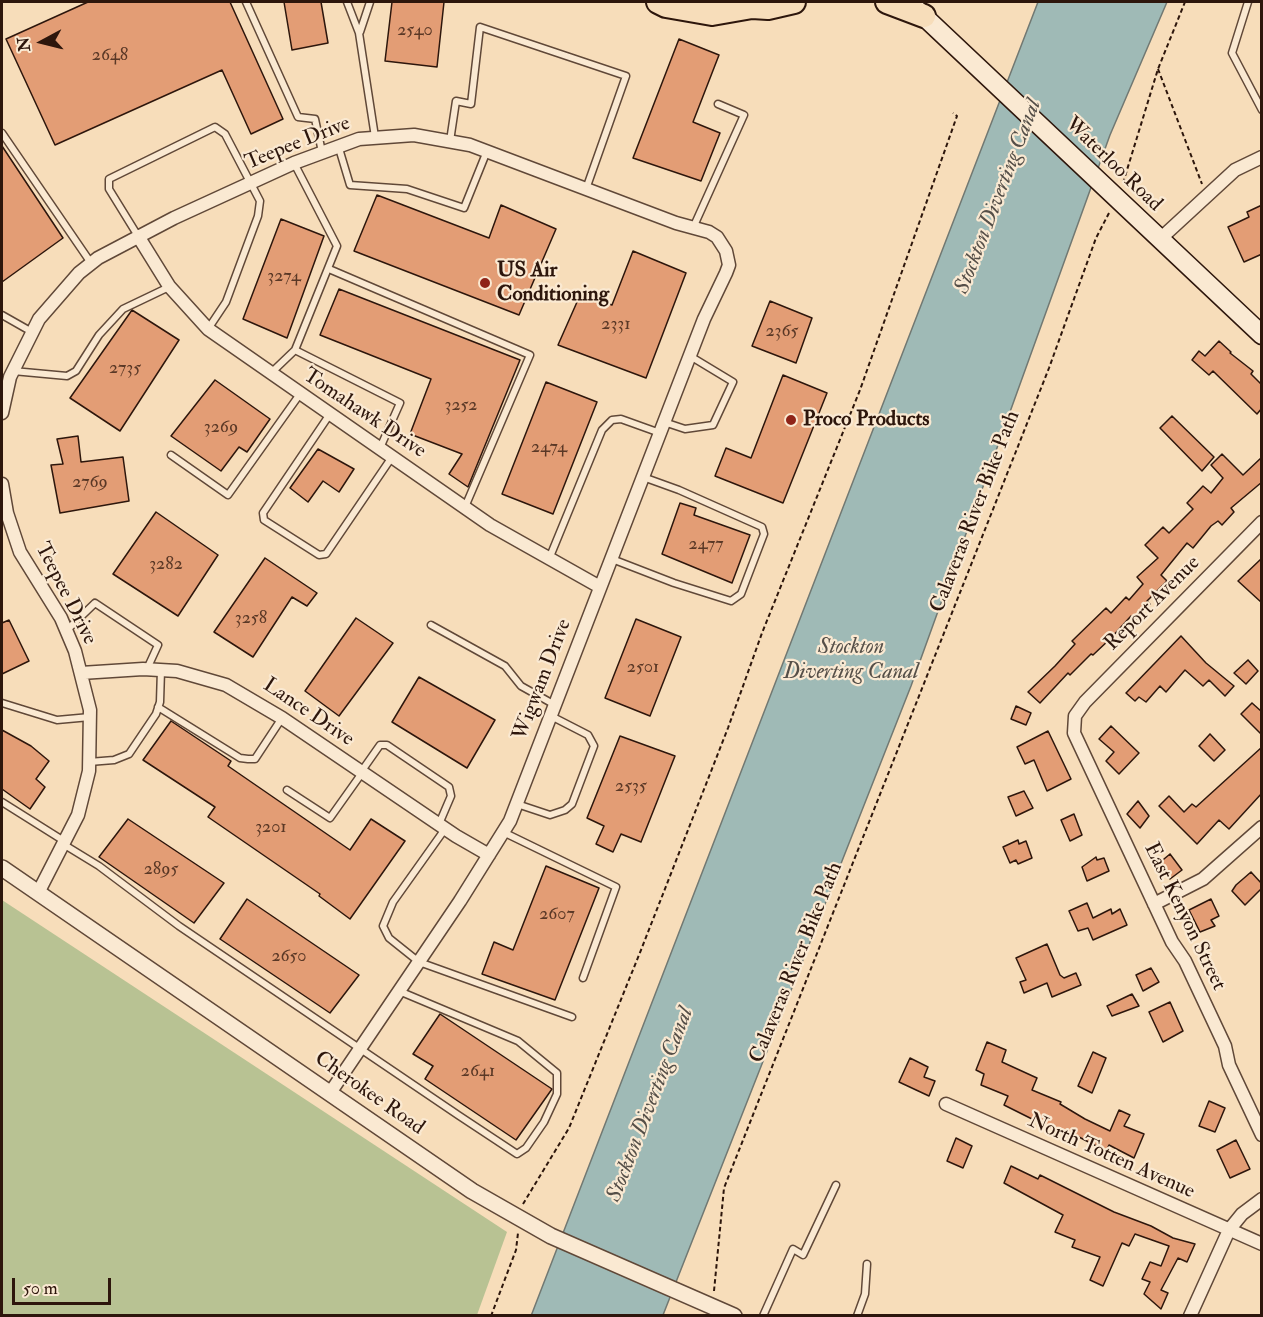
<!DOCTYPE html>
<html>
<head>
<meta charset="utf-8">
<style>
	body { margin:0 }
	#map { position:relative; width:1263px; height:1317px; overflow:hidden; background:#f7ddba; font-family:"IM FELL Double Pica",serif }
	canvas { display:block }
	.frame { position:absolute; inset:0; border:3px solid #2d160c; pointer-events:none }
	.north { position:absolute; left:12px; top:12px; width:60px; height:60px; -webkit-text-stroke:4px #fae9d2; paint-order:stroke; rotate:263deg; font-size:16px; font-weight:700; line-height:24px; text-align:center; color:#2d160c }
	.north::after { content:''; display:block; margin:auto; width:21px; height:27px; background:#2d160c; clip-path:polygon(50% 0,100% 100%,50% 72%,0 100%) }
	.scale { position:absolute; left:12px; top:1278px; width:99px; height:27px; box-sizing:border-box; border:3px solid #2d160c; border-top:0; padding-left:8px; font-size:18px; line-height:21px; white-space:nowrap; color:#2d160c; -webkit-text-stroke:4px #fae9d2; paint-order:stroke }
</style>
</head>
<body>
<div id="map">
<canvas width="1263" height="1317"></canvas>
<div class="frame"></div>
<div class="north">N</div>
<div class="scale">50 m</div>
</div>
<script>
const c = document.querySelector('canvas').getContext('2d');
c.lineJoin = 'round';
function fill(path, color) {
  c.fillStyle = color;
  c.fill(path, 'evenodd');
}
function poly(rows) {
  const path = new Path2D();
  for (const r of rows) {
    path.moveTo(r[0], r[1]);
    for (let i = 2; i < r.length; i += 2) path.lineTo(r[i], r[i + 1]);
  }
  return path;
}
function strokePath(path, color, width, dash) {
  c.strokeStyle = color;
  c.lineWidth = width;
  c.lineCap = dash ? 'butt' : 'round';
  c.setLineDash(dash || []);
  c.stroke(path);
}
function write(font, color, halo, rows, align = 'center') {
  c.font = font + ' "IM FELL Double Pica",serif';
  c.lineWidth = 4.5;
  c.setLineDash([]);
  c.textBaseline = 'middle';
  c.strokeStyle = halo;
  c.fillStyle = color;
  for (const [text, x, y, turn = 0] of rows) {
    c.save();
    c.translate(x, y);
    c.rotate((+turn || 0) * Math.PI / 180);
    c.textAlign = isNaN(turn) ? turn : align;
    if (halo) c.strokeText(text, 0, 0);
    c.fillText(text, 0, 0);
    c.restore();
  }
}
const green = poly([
	[2,900,507,1232,477,1315,2,1315]
]);
const water = poly([
	[1038,2,1167,2,1110,135,911,686,663,1315,531,1316,1038,2]
]);
const building = poly([
	[88,2,230,2,283,119,251,134,222,70,55,145,6,39,88,2],
	[284,2,321,2,328,43,292,50,284,2],
	[392,2,444,2,437,67,385,61,392,2],
	[679,39,719,55,693,122,720,133,701,181,633,158,679,39],
	[2,146,63,238,2,282,2,146],
	[377,195,489,238,501,205,556,229,519,315,354,251,377,195],
	[1262,205,1262,254,1244,262,1228,227,1249,217,1247,212,1262,205],
	[281,219,324,236,287,338,243,319,281,219],
	[633,251,686,273,646,378,558,345,581,293,612,305,633,251],
	[339,289,520,360,468,487,449,474,462,454,410,434,431,379,320,335,339,289],
	[770,301,812,318,796,363,752,346,770,301],
	[132,310,179,340,120,431,70,398,132,310],
	[1219,341,1231,352,1230,353,1253,371,1251,374,1262,385,1262,408,1257,414,1213,371,1209,375,1192,360,1199,351,1205,356,1219,341],
	[783,375,827,393,783,503,715,476,726,448,751,458,783,375],
	[215,380,270,419,247,452,239,447,221,471,171,436,215,380],
	[546,382,597,402,553,514,502,494,546,382],
	[1172,416,1214,457,1202,471,1160,428,1172,416],
	[78,436,81,462,123,457,129,501,60,513,51,465,63,464,57,439,78,436],
	[318,449,354,469,339,492,323,481,308,502,290,488,318,449],
	[1222,454,1243,475,1262,457,1262,482,1231,508,1234,512,1222,525,1218,521,1211,526,1193,548,1187,543,1161,575,1167,581,1147,601,1150,604,1135,620,1131,616,1111,638,1093,655,1091,654,1070,675,1068,673,1040,703,1028,692,1055,666,1075,644,1072,641,1106,608,1111,613,1126,597,1129,600,1143,584,1137,577,1158,558,1145,545,1163,527,1169,533,1193,509,1187,503,1203,486,1211,493,1223,478,1211,465,1222,454],
	[680,503,696,508,694,515,750,535,732,583,662,554,680,503],
	[156,512,218,555,178,616,113,574,156,512],
	[265,558,317,593,307,606,292,597,253,657,214,632,265,558],
	[1262,558,1262,603,1238,581,1262,558],
	[356,618,393,643,339,716,305,691,356,618],
	[636,619,681,637,650,716,605,698,636,619],
	[9,620,29,661,2,674,2,623,9,620],
	[1181,636,1206,663,1234,686,1225,696,1209,680,1203,686,1185,670,1166,692,1160,686,1146,702,1139,697,1135,701,1126,693,1181,636],
	[1248,660,1258,671,1246,684,1234,673,1248,660],
	[419,677,495,720,467,768,392,722,419,677],
	[1252,703,1262,712,1262,735,1241,714,1252,703],
	[1016,706,1031,713,1026,725,1011,719,1016,706],
	[171,721,231,761,228,766,350,850,371,819,405,841,350,919,319,896,320,894,208,817,215,807,143,760,171,721],
	[1111,726,1139,753,1119,774,1106,761,1114,752,1099,739,1111,726],
	[2,730,31,746,49,761,36,779,45,787,30,809,2,789,2,730],
	[1048,731,1071,779,1047,791,1034,760,1025,764,1017,747,1048,731],
	[1210,734,1225,750,1214,761,1199,746,1210,734],
	[620,736,675,756,641,842,621,834,613,852,596,844,604,826,587,818,620,736],
	[1262,747,1262,793,1229,829,1219,820,1197,844,1159,806,1169,796,1184,812,1192,804,1196,807,1262,747],
	[1024,791,1033,808,1016,816,1008,797,1024,791],
	[1138,801,1149,816,1140,828,1127,814,1138,801],
	[1074,814,1082,835,1070,841,1061,820,1074,814],
	[128,819,224,883,194,923,99,857,128,819],
	[1018,840,1019,844,1026,841,1032,858,1018,864,1016,860,1010,863,1003,847,1018,840],
	[1170,854,1182,870,1170,879,1158,864,1170,854],
	[1096,857,1097,860,1104,858,1109,871,1087,881,1082,867,1096,857],
	[546,866,599,888,555,1000,482,974,494,942,513,950,546,866],
	[1251,872,1262,884,1262,888,1245,905,1232,891,1236,885,1251,872],
	[247,899,359,975,330,1013,220,939,247,899],
	[1211,899,1219,916,1211,920,1215,926,1200,932,1189,910,1211,899],
	[1087,903,1093,918,1111,909,1112,914,1120,909,1127,925,1093,940,1088,928,1078,931,1069,911,1087,903],
	[1047,944,1060,975,1064,978,1076,973,1081,985,1052,997,1047,983,1024,993,1020,982,1026,980,1016,958,1047,944],
	[1151,968,1159,982,1143,991,1136,975,1151,968],
	[1132,994,1139,1006,1112,1016,1107,1006,1132,994],
	[1170,1002,1183,1031,1163,1042,1149,1012,1170,1002],
	[440,1014,552,1089,516,1140,425,1079,433,1066,413,1054,440,1014],
	[987,1042,1006,1050,1002,1062,1037,1078,1032,1090,1061,1102,1060,1104,1085,1119,1110,1131,1119,1110,1130,1115,1124,1126,1144,1134,1134,1158,1109,1145,1106,1151,1077,1136,1075,1140,1051,1125,1050,1128,1004,1105,1008,1096,981,1085,984,1074,976,1070,987,1042],
	[1093,1052,1106,1058,1092,1093,1078,1086,1093,1052],
	[910,1058,928,1067,924,1077,935,1081,929,1096,899,1082,910,1058],
	[1209,1101,1225,1108,1215,1132,1199,1126,1209,1101],
	[956,1138,972,1146,963,1168,947,1161,956,1138],
	[1236,1140,1250,1169,1230,1178,1217,1150,1236,1140],
	[1011,1166,1038,1179,1040,1175,1114,1212,1151,1226,1173,1238,1195,1244,1187,1262,1178,1258,1161,1290,1168,1293,1161,1309,1144,1294,1150,1282,1142,1279,1150,1262,1161,1266,1169,1246,1135,1234,1129,1246,1122,1243,1103,1286,1090,1280,1100,1257,1072,1247,1075,1240,1055,1232,1063,1215,1004,1183,1011,1166]
]);
const path = poly([
	[1158,69,1202,184],
	[1123,183,1158,69,1185,2],
	[523,1204,569,1128,641,950,728,728,762,633,860,390,957,116,953,113],
	[714,1291,724,1188,1049,368,1096,238,1109,213],
	[491,1316,516,1250,518,1233]
]);
const service = poly([
	[246,2,298,117,315,119,322,152],
	[347,2,359,33,375,137],
	[1248,2,1232,53,1262,110],
	[360,32,370,2],
	[2,133,91,263],
	[450,141,456,101,471,104,480,27,626,76,586,189],
	[338,145,350,185,407,189,464,208,487,151],
	[693,228,744,115,718,104],
	[138,236,109,189,109,179,215,127,225,134,260,201,258,216,226,302,208,329],
	[329,269,530,355,465,507],
	[2,315,32,332],
	[295,350,400,403,380,448],
	[13,371,67,376,76,371,99,335,123,309,169,287],
	[271,373,295,350,337,246,294,163],
	[330,414,263,513,264,520,319,555,326,554,392,457],
	[664,422,685,429,713,425,733,382,690,356],
	[171,455,228,495,300,394],
	[549,559,602,430,612,420,621,419,660,433],
	[612,559,674,583,731,601,741,594,764,534,762,527,679,490,643,477],
	[431,625,505,666,521,686,555,705],
	[67,630,95,603,158,645,147,669],
	[2,703,57,720,90,717],
	[158,707,240,758,248,759,255,759,282,718],
	[89,762,114,760,129,754,156,714,160,702,161,670],
	[361,772,380,745,387,745,449,787,451,796,439,824],
	[287,790,330,818,362,773],
	[2,802,64,841],
	[517,804,550,815,565,810,572,804,594,746,588,735,551,716],
	[445,829,393,902,383,926,389,938,419,962,572,1017],
	[503,832,616,887,583,978],
	[63,844,99,866,179,926,458,1115,517,1154,526,1148,544,1122,557,1094,557,1073,518,1041,399,991],
	[763,1316,793,1249,803,1255,836,1185],
	[857,1316,865,1294,867,1264]
]);
const minor = poly([
	[138,236,169,286,208,329,490,525,600,587],
	[1159,240,1235,170,1262,157],
	[2,413,10,377,39,319,79,273,98,258,174,218,294,163,359,139,414,135,470,145,676,223,709,232,717,237,726,251,729,265,726,273,704,319,510,821,460,901,330,1093],
	[2,484,7,513,20,552,61,618,75,651,90,710,89,771,78,815,39,891],
	[1262,522,1085,702,1075,716,1074,733,1172,942,1185,961,1225,1046,1229,1065,1262,1135],
	[81,673,143,669,177,671,226,685,282,718,456,836,489,855],
	[1154,904,1203,879,1262,827],
	[946,1104,1262,1244],
	[1190,1316,1229,1230,1242,1214,1262,1199]
]);
const tertiary = poly([
	[2,868,472,1191,551,1236,734,1316]
]);
const secondary = poly([
	[914,7,1262,335]
]);
const motorway = poly([
	[658,2,666,6,712,14,752,7,768,8,794,2],
	[887,2,924,16]
]);
const markers = [
	[485,283,6,"#8f2418"],
	[791,420,6,"#8f2418"]
];
const numberNames = [
	["2540",415,31],
	["2648",110,56],
	["3274",284,277],
	["2331",616,325],
	["2365",782,332],
	["2735",125,369],
	["3252",461,406],
	["3269",221,428],
	["2474",549,448],
	["2769",90,483],
	["2477",706,545],
	["3282",166,565],
	["3258",251,619],
	["2501",643,668],
	["2535",631,787],
	["3201",271,828],
	["2895",161,870],
	["2607",557,915],
	["2650",289,957],
	["2641",478,1072]
];
const streetNames = [
	["Teepee Drive",298,144,-22],
	["Waterloo Road",1113,165,44],
	["Tomahawk Drive",364,414,34],
	["Calaveras River Bike Path",976,512,-69],
	["Teepee Drive",65,594,63],
	["Report Avenue",1153,604,-45],
	["Wigwam Drive",543,680,-69],
	["Lance Drive",308,713,34],
	["East Kenyon Street",1184,917,64],
	["Calaveras River Bike Path",797,963,-68],
	["Cherokee Road",369,1094,35],
	["North Totten Avenue",1111,1157,24]
];
const poiNames = [
	["US Air",497,271],
	["Conditioning",497,295],
	["Proco Products",803,420]
];
const waterNames = [
	["Stockton Diverting Canal",999,197,-69],
	["Stockton",851,648],
	["Diverting Canal",851,673],
	["Stockton Diverting Canal",651,1105,-69]
];
fill(green, '#b8c293');
fill(water, '#9fbab6');
strokePath(water, '#717872', 1.5);
fill(building, '#e39d75');
strokePath(building, '#2d160c', 1.5);
strokePath(service, '#604838', 9);
strokePath(minor, '#604838', 15);
strokePath(tertiary, '#604838', 18);
strokePath(secondary, '#2d160c', 21);
strokePath(motorway, '#2d160c', 26);
strokePath(path, '#2d160c', 2, [4.5, 3]);
strokePath(service, '#fae9d2', 6);
strokePath(minor, '#fae9d2', 12);
strokePath(tertiary, '#fae9d2', 15);
strokePath(secondary, '#fae9d2', 18);
strokePath(motorway, '#f7ddba', 22);
for (const [x, y, r, color] of markers) {
  const dot = new Path2D();
  dot.arc(x, y, r, 0, 2 * Math.PI);
  c.fillStyle = color;
  c.fill(dot);
  strokePath(dot, '#fae9d2', 2);
}
write('18px', '#5a3826', null, numberNames);
write('21px', '#2d160c', '#fae9d2', streetNames);
write('bold 21px', '#2d160c', '#fae9d2', poiNames, 'left');
write('italic 22px', '#554f48', '#fae9d2', waterNames);
</script>
</body>
</html>
